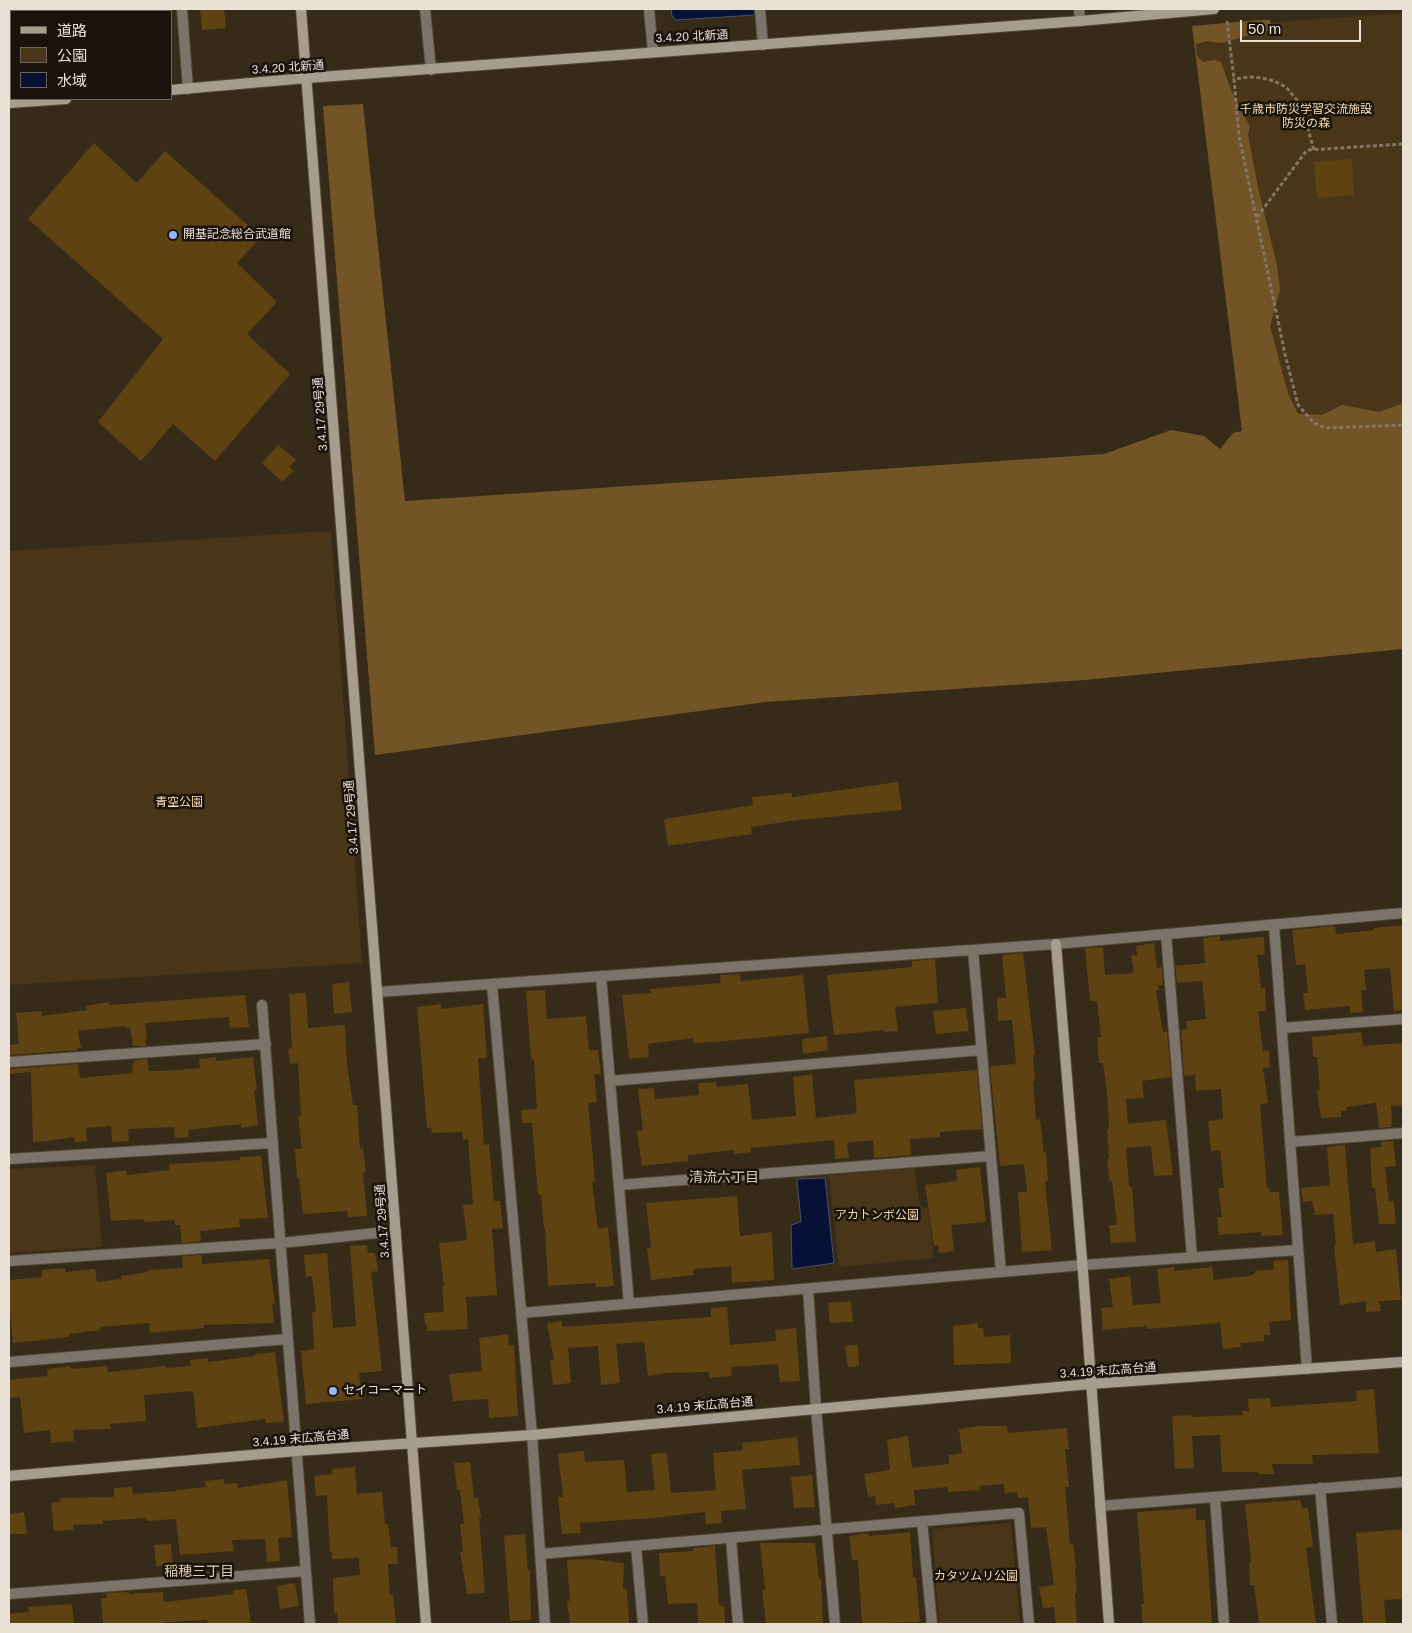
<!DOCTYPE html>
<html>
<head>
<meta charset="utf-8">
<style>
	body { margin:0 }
	#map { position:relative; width:1412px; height:1633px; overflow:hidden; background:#362a18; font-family:Arial,"Noto Sans JP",sans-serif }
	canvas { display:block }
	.frame { position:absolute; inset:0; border:10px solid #e9e1d6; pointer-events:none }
	.legend { position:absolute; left:10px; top:10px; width:162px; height:90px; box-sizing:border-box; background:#19130c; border:1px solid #6c655d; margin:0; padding:6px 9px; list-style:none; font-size:15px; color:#e9e1d6 }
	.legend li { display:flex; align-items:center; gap:10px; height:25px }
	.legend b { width:25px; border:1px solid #6c655d }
	.scale { position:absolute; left:1240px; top:20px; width:121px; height:22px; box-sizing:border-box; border:2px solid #e9e1d6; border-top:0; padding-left:6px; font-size:15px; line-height:18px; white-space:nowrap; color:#e9e1d6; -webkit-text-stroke:4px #19130c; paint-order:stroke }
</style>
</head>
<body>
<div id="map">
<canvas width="1412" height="1633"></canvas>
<div class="frame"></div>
<ul class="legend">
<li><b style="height:6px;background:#a79d8e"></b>道路</li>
<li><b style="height:14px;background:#493618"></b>公園</li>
<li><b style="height:14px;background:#071136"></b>水域</li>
</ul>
<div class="scale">50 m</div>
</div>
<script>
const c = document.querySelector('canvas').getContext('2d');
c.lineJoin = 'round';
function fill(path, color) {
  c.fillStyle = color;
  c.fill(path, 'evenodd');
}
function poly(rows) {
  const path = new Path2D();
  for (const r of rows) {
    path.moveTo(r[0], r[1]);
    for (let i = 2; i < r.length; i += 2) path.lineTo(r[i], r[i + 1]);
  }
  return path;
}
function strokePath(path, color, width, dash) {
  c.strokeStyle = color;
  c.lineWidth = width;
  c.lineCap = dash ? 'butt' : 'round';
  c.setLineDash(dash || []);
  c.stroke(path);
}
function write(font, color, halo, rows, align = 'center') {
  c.font = font + ' Arial,"Noto Sans JP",sans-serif';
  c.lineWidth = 5;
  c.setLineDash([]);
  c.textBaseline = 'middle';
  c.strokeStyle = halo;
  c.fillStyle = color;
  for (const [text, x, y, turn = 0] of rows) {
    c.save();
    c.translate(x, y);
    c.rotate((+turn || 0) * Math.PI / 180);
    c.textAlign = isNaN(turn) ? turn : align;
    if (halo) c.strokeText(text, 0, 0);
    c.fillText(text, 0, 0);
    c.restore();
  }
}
const green = poly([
	[1403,13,1403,436,1263,435,1192,28],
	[331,531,362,963,9,985,9,551],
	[95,1165,102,1247,9,1253,9,1169],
	[914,1168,920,1206,928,1209,934,1258,839,1267,829,1175],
	[1011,1523,1020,1624,939,1624,932,1529]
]);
const forest = poly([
	[1259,20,1270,20,1272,28,1264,33,1252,34,1222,43,1206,41,1196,44,1197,56,1203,62,1214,60,1221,62,1231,90,1250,127,1248,135,1259,192,1277,265,1280,290,1270,326,1288,393,1298,414,1322,415,1342,405,1379,412,1401,404,1403,406,1403,649,1085,680,766,702,375,755,323,106,363,104,405,501,1104,454,1171,430,1204,436,1220,449,1233,433,1242,431,1192,26]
]);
const water = poly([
	[671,9,754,9,755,15,676,20,672,16,671,9],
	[825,1178,834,1263,792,1269,791,1225,801,1222,797,1179,825,1178]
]);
const building = poly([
	[200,9,224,9,226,28,202,30],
	[94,143,137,183,165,151,261,237,237,263,277,302,247,334,290,374,215,461,173,424,141,461,98,422,163,339,28,219],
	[1352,159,1354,195,1317,198,1314,162],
	[278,445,296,460,289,467,294,471,282,482,262,463],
	[898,782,902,810,798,820,751,827,752,834,668,846,664,819,753,805,752,797,792,793,792,797],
	[1403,925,1403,1010,1394,1011,1390,968,1364,970,1366,990,1361,990,1363,1012,1350,1013,1350,1006,1305,1010,1303,993,1308,993,1305,964,1296,965,1292,930,1335,926,1336,934,1374,930,1374,928],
	[1220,936,1220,941,1264,937,1265,954,1257,955,1261,988,1265,987,1266,1011,1258,1011,1263,1051,1269,1050,1270,1067,1263,1068,1268,1103,1260,1104,1267,1188,1270,1188,1270,1192,1279,1192,1283,1235,1261,1236,1261,1232,1219,1235,1217,1217,1222,1217,1218,1188,1224,1188,1220,1150,1211,1151,1208,1121,1223,1119,1221,1089,1196,1091,1195,1075,1184,1076,1181,1030,1187,1029,1186,1021,1206,1019,1202,981,1177,983,1175,966,1205,963,1203,938],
	[1154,943,1157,968,1162,967,1163,985,1158,985,1159,990,1156,990,1163,1032,1167,1031,1171,1077,1142,1081,1144,1098,1126,1099,1128,1124,1166,1120,1173,1175,1154,1176,1151,1146,1126,1148,1129,1187,1132,1187,1136,1242,1111,1243,1109,1225,1117,1225,1112,1181,1109,1181,1107,1159,1109,1159,1107,1129,1109,1129,1107,1093,1103,1063,1099,1063,1097,1037,1101,1037,1097,1001,1090,1001,1085,948,1103,947,1105,975,1132,973,1132,971,1134,971,1131,956,1137,955,1136,946],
	[1023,953,1035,1055,1033,1055,1035,1081,1033,1081,1036,1120,1040,1119,1044,1153,1046,1153,1048,1181,1045,1181,1052,1250,1022,1252,1018,1192,1027,1192,1024,1164,1000,1166,990,1069,991,1066,1015,1064,1016,1062,1012,1020,998,1021,997,998,1006,998,1002,955],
	[935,959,938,1003,895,1007,898,1031,884,1032,884,1030,834,1035,827,975,912,967,912,961],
	[740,974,741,981,803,975,809,1033,714,1042,693,1043,693,1038,648,1044,649,1057,629,1059,622,995,651,993,651,989,721,983,720,975],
	[349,982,352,1012,334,1014,332,984],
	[545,990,547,1019,586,1016,589,1050,598,1050,601,1074,594,1074,597,1102,588,1103,595,1182,592,1182,598,1229,608,1227,614,1286,596,1287,595,1283,548,1286,545,1228,544,1228,541,1195,538,1195,532,1123,522,1123,521,1110,537,1109,534,1059,531,1060,526,991],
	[306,993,308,1028,345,1025,347,1064,353,1105,357,1105,360,1149,363,1148,366,1172,363,1172,367,1216,348,1217,347,1211,303,1214,299,1178,297,1178,295,1149,302,1149,298,1116,301,1116,298,1063,290,1064,288,1049,292,1048,289,994],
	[245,995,249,1027,230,1028,229,1017,145,1023,147,1039,145,1039,146,1046,133,1046,130,1027,125,1028,125,1026,78,1031,81,1048,77,1048,77,1050,9,1055,9,1045,19,1044,16,1013,42,1011,42,1016,87,1010,86,1006,108,1002,109,1005],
	[441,1004,441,1009,483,1004,487,1058,478,1058,484,1145,489,1144,494,1201,500,1201,503,1228,492,1229,497,1295,466,1297,468,1329,427,1331,427,1325,425,1325,424,1313,444,1312,442,1286,444,1286,439,1243,467,1240,463,1205,473,1204,468,1139,463,1140,462,1132,432,1133,431,1127,427,1128,417,1007],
	[966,1008,969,1031,936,1034,933,1011],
	[1361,1032,1363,1046,1403,1043,1403,1105,1391,1106,1392,1124,1391,1124,1391,1127,1379,1128,1376,1103,1346,1107,1347,1111,1341,1111,1341,1117,1321,1118,1317,1090,1320,1090,1317,1057,1313,1057,1312,1037],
	[827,1036,828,1050,803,1054,802,1039],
	[216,1057,216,1061,253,1057,257,1090,254,1090,258,1125,241,1128,241,1124,188,1130,189,1137,175,1138,174,1127,128,1129,129,1141,112,1142,111,1126,86,1128,87,1141,75,1142,74,1137,47,1141,33,1142,31,1072,9,1074,9,1069,78,1064,80,1078,133,1073,132,1063,135,1063,134,1060,147,1059,149,1071,163,1071,200,1068,199,1059],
	[977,1070,982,1129,940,1132,940,1137,910,1139,911,1155,874,1158,873,1140,847,1143,849,1158,835,1159,834,1140,750,1148,751,1152,734,1154,733,1150,688,1155,688,1161,642,1166,637,1131,643,1130,638,1089,654,1088,655,1099,699,1095,698,1083,716,1082,717,1087,748,1084,752,1120,796,1116,793,1077,812,1074,816,1118,857,1113,854,1080],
	[1393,1141,1396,1166,1385,1167,1389,1202,1394,1201,1396,1224,1379,1224,1375,1188,1372,1188,1370,1148,1381,1147,1381,1142],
	[1345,1145,1353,1244,1375,1241,1376,1252,1396,1249,1401,1300,1379,1301,1381,1311,1366,1312,1366,1301,1340,1305,1334,1245,1336,1245,1333,1214,1315,1215,1312,1201,1303,1202,1301,1188,1330,1185,1327,1147],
	[261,1156,268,1218,239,1219,240,1227,200,1231,201,1241,182,1243,180,1225,175,1225,175,1220,144,1222,143,1219,111,1221,106,1173,126,1170,127,1175,170,1170,169,1164,240,1160,240,1157],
	[980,1167,986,1222,951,1225,954,1251,939,1253,938,1245,934,1246,925,1185,957,1181,956,1170],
	[737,1196,740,1236,772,1232,774,1280,732,1283,731,1266,693,1269,693,1275,651,1280,647,1248,651,1248,646,1203],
	[367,1245,368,1253,375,1253,378,1271,371,1272,382,1371,359,1373,362,1399,306,1404,301,1351,314,1349,312,1312,316,1312,312,1276,306,1277,304,1255,327,1253,333,1328,356,1326,350,1246],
	[202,1255,202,1264,269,1259,275,1304,272,1304,274,1323,204,1325,204,1328,150,1333,149,1323,100,1327,100,1330,69,1334,69,1337,13,1343,9,1300,9,1280,42,1277,42,1270,65,1268,65,1272,95,1269,97,1282,121,1279,121,1276,148,1272,148,1270,183,1268,182,1256],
	[1288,1260,1291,1320,1269,1322,1270,1335,1264,1335,1264,1341,1240,1343,1241,1347,1223,1349,1220,1323,1147,1329,1147,1326,1103,1330,1101,1308,1113,1307,1109,1279,1130,1276,1133,1305,1161,1303,1157,1269,1174,1267,1174,1271,1212,1267,1214,1280,1248,1276,1255,1274,1255,1271,1274,1269,1273,1261],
	[851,1301,853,1322,830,1323,828,1303],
	[727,1307,730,1345,776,1341,775,1330,796,1328,800,1381,780,1382,778,1364,731,1367,732,1376,709,1378,709,1372,665,1373,648,1376,644,1342,643,1342,616,1344,620,1383,601,1385,598,1346,568,1348,571,1383,553,1385,550,1360,554,1360,547,1323,562,1321,562,1327,711,1317,711,1308],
	[978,1323,978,1328,983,1328,984,1337,1010,1335,1011,1363,954,1365,953,1326],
	[508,1334,509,1346,514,1345,518,1416,489,1418,488,1399,453,1401,449,1374,482,1371,479,1338],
	[858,1345,859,1366,848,1367,845,1346],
	[275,1352,284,1422,266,1423,265,1419,197,1428,193,1391,144,1395,146,1421,110,1424,111,1429,73,1430,74,1441,51,1443,50,1430,24,1433,20,1397,9,1398,9,1380,48,1376,47,1369,70,1366,71,1369,107,1366,108,1372,166,1366,167,1368,191,1366,190,1360,208,1358,208,1362,255,1356,255,1354],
	[1374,1389,1379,1453,1312,1455,1313,1464,1272,1464,1274,1474,1259,1474,1259,1472,1222,1472,1220,1435,1192,1436,1194,1468,1175,1469,1172,1416,1191,1415,1191,1417,1243,1415,1242,1411,1249,1411,1248,1399,1270,1398,1271,1407,1357,1401,1356,1391],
	[979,1426,1007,1426,1008,1433,1067,1428,1069,1449,1065,1449,1069,1487,1065,1487,1070,1544,1073,1543,1076,1568,1075,1568,1077,1593,1075,1593,1077,1624,1056,1624,1054,1607,1043,1608,1039,1587,1054,1585,1046,1527,1031,1528,1028,1497,1018,1498,1017,1492,1005,1493,1004,1484,979,1486,980,1490,948,1492,948,1487,914,1490,915,1505,895,1508,894,1503,876,1505,875,1496,868,1497,864,1474,890,1470,887,1440,908,1436,912,1468,949,1464,949,1455,962,1453,959,1429],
	[797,1437,800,1465,742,1470,746,1509,721,1511,722,1523,706,1524,705,1512,653,1518,580,1523,581,1533,562,1534,558,1497,563,1497,558,1454,584,1451,585,1462,624,1460,627,1492,655,1490,651,1454,667,1453,671,1493,716,1490,713,1453,743,1450,742,1443],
	[470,1462,474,1498,478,1497,481,1518,479,1518,485,1593,467,1594,460,1552,463,1552,460,1524,464,1524,460,1490,457,1490,454,1463],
	[355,1467,357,1494,382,1492,385,1524,388,1524,391,1547,397,1547,398,1564,388,1564,390,1595,393,1594,396,1624,338,1624,337,1613,334,1613,333,1578,360,1575,359,1558,332,1559,332,1552,330,1552,327,1495,316,1496,314,1476,333,1474,332,1469],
	[812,1475,815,1507,794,1508,791,1477],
	[224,1479,224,1484,237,1483,238,1488,287,1480,292,1537,278,1538,280,1561,267,1562,265,1539,232,1540,234,1551,180,1555,176,1519,147,1521,146,1518,103,1521,103,1524,73,1525,73,1530,54,1531,51,1503,61,1501,60,1498,114,1497,114,1488,132,1487,133,1494,176,1491,176,1490,206,1487,205,1481],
	[1300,1500,1302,1508,1308,1508,1313,1547,1306,1548,1316,1624,1259,1624,1254,1585,1250,1585,1249,1562,1251,1562,1245,1504],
	[1196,1508,1196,1520,1205,1520,1212,1624,1143,1624,1141,1604,1144,1604,1137,1512],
	[24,1512,27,1534,9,1534,9,1514],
	[1403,1529,1403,1599,1384,1600,1386,1624,1363,1624,1356,1533],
	[910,1532,913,1577,916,1577,920,1622,862,1624,858,1560,852,1560,849,1536,868,1533,869,1536],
	[525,1534,528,1571,530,1570,531,1620,510,1621,504,1536],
	[760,1543,815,1543,819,1579,821,1579,823,1624,766,1624,762,1590,765,1590],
	[171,1544,173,1566,156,1566,154,1545],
	[715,1546,719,1606,724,1606,725,1624,698,1624,697,1603,668,1604,665,1576,660,1576,659,1553,693,1551,693,1548],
	[591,1559,624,1563,623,1589,627,1589,629,1624,570,1624,567,1601,570,1601,567,1560],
	[295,1583,299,1606,280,1609,277,1586],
	[246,1589,251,1624,208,1624,207,1620,166,1622,166,1624,103,1624,101,1598,107,1598,106,1593,129,1592,129,1594,163,1592,164,1602,234,1594,233,1590],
	[72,1604,74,1624,9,1624,9,1614,29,1612,28,1607]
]);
const path = poly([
	[1227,21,1234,79],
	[1314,150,1302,109,1296,99,1286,87,1274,81,1262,78,1250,77,1234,79,1239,136,1285,354,1298,405,1313,422,1325,428,1403,425],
	[1257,217,1307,150,1403,144]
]);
const street = poly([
	[182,9,188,89],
	[425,9,431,70],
	[649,9,653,52],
	[760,9,763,45],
	[1079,9,1080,21],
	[1274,925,1307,1369],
	[1166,934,1192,1257],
	[973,950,1001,1272],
	[601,976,629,1304],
	[492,984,532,1435,545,1624],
	[378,992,1056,944,1403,913],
	[262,1005,310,1624],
	[1282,1028,1403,1019],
	[9,1062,266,1044],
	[610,1081,982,1050],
	[1290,1142,1403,1133],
	[9,1159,273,1143],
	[619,1185,991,1156],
	[9,1261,281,1243,396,1231],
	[808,1289,816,1409,835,1624],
	[521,1313,1083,1265,1298,1250],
	[9,1362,288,1339],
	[1320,1488,1332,1624],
	[1215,1497,1224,1624],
	[1100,1506,1403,1482],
	[922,1521,932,1624],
	[731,1538,738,1624],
	[636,1546,643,1624],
	[540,1554,1019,1513,1029,1624],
	[9,1594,306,1571]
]);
const secondary = poly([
	[301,9,426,1624],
	[171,90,307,78,1080,21,1214,9],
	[9,103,66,99],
	[1056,944,1083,1272,1109,1624],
	[9,1476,297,1451,532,1435,1090,1384,1403,1362]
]);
const markers = [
	[173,235,5,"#98b5fd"],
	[333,1391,5,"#98b5fd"]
];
const streetNames = [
	["3.4.20 北新通",692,37,-3],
	["3.4.20 北新通",288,68,-4],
	["3.4.17 29号通",321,414,-94],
	["3.4.17 29号通",352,817,-94],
	["3.4.17 29号通",383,1221,-94],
	["3.4.19 末広高台通",1108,1371,-4],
	["3.4.19 末広高台通",705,1406,-5],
	["3.4.19 末広高台通",301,1439,-5]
];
const parkNames = [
	["千歳市防災学習交流施設",1306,110],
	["防災の森",1306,124],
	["青空公園",179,803],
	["アカトンボ公園",877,1216],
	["カタツムリ公園",976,1577]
];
const poiNames = [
	["開基記念総合武道館",183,235],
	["セイコーマート",343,1391]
];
const neighbourhoodNames = [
	["清流六丁目",724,1178],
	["稲穂三丁目",199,1572]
];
fill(green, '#493618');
fill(forest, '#725426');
fill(water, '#071136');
strokePath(water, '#4b4f66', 1);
fill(building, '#5f4212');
strokePath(street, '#534736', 12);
strokePath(secondary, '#534736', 12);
strokePath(path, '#817667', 3, [4, 2.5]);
strokePath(street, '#7b746b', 10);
strokePath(secondary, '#a79d8e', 10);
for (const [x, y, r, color] of markers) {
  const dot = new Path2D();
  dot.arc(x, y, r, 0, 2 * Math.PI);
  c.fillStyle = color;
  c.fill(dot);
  strokePath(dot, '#19130c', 2);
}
write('12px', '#e9e1d6', '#19130c', streetNames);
write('12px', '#f9dbb3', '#19130c', parkNames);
write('12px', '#e9e1d6', '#19130c', poiNames, 'left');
write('14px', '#ddcdb7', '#19130c', neighbourhoodNames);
</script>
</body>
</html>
